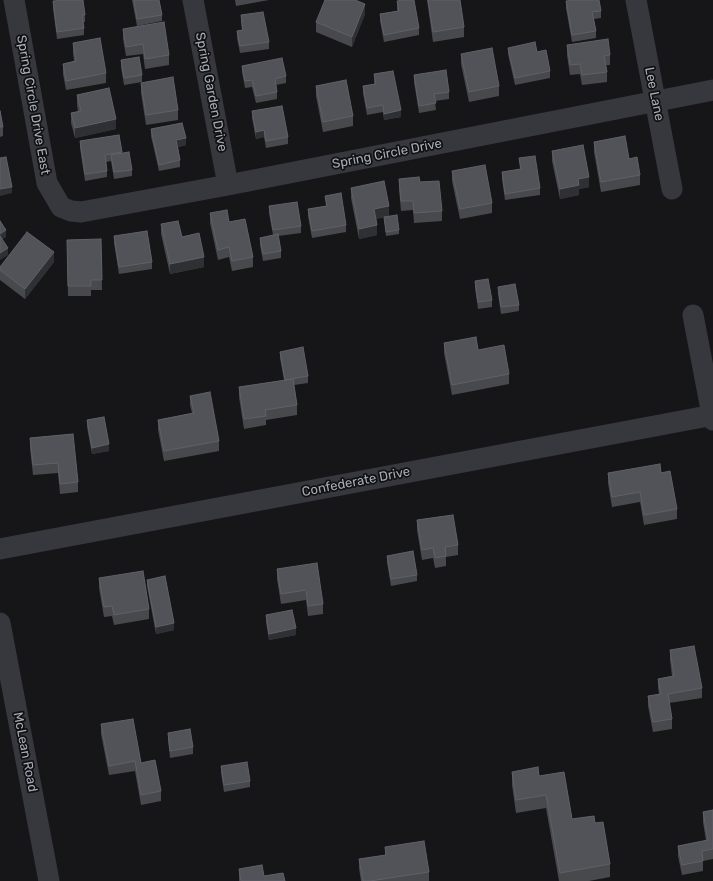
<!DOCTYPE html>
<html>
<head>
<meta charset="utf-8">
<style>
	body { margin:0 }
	canvas { display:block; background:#161618 }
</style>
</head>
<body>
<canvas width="713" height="881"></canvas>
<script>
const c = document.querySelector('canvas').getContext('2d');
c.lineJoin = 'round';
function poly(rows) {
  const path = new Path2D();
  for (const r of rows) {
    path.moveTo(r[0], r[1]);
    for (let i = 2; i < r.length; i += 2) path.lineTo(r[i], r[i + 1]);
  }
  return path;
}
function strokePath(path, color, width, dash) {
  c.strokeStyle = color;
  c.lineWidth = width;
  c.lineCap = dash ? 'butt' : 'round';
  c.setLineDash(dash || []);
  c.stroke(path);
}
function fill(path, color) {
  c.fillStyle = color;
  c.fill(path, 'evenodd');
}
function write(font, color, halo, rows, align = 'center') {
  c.font = font + ' Rubik,sans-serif';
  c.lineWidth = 3.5;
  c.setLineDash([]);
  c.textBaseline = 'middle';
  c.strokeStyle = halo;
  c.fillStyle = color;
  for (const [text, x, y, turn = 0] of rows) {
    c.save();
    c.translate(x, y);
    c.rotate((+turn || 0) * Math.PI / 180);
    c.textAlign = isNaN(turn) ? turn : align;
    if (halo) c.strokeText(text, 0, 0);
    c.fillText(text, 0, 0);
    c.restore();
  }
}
const minor = poly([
	[14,0,47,183,61,207,71,211,81,212,228,185,713,90],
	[193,0,228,185],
	[636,0,672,189],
	[693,315,713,420],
	[0,549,713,415],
	[0,623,49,881]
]);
const wall = poly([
	[132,0,159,0,162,15,162,21,137,26],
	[235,0,269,0,236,6],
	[427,0,460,0,464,27,464,37,433,42],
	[53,1,85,15,85,22,83,22,84,28,84,35,57,39,53,8],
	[397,1,419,28,419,35,384,42,380,21,380,14,397,11],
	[566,1,601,11,601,18,594,19,596,31,596,38,572,42,566,8],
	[365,14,352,47,316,32,316,22],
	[241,15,269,42,269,49,240,53,237,38,237,31,242,30,241,22],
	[123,29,169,55,169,65,145,69,143,54,126,56,123,39],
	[73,43,106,73,106,83,66,90,63,74,63,64,74,61,73,53],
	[567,45,610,55,610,65,606,65,607,72,607,82,582,85,580,74,570,75,567,55],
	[508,48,537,52,550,71,550,78,515,85,508,54],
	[461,54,499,86,499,96,469,102,461,64],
	[121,60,142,75,142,82,124,85,121,67],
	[242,66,286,76,286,83,276,85,277,92,277,99,256,103,252,87,245,88,242,72],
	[374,74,401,117,384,120,383,112,367,115,363,93,363,86,374,84],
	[414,75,449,92,449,99,435,101,436,110,419,113,414,82],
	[141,83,178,110,178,120,146,125,141,93],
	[316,86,353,116,353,126,323,132,316,96],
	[77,95,116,129,75,138,71,123,71,113,78,112,77,105],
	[0,111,3,127,3,136,0,137],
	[252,111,288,137,288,144,266,148,264,137,256,139,252,118],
	[151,129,186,145,178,147,180,160,180,167,159,171,151,136],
	[119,135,122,154,132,170,132,176,114,179,111,161,106,162,107,171,107,177,85,181,80,148,80,141],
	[594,142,629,159,640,175,640,185,601,192,594,152],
	[552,151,589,187,579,189,579,195,560,199,552,161],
	[519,158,540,188,540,195,505,200,502,178,502,172,520,169],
	[452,171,492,203,492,213,460,219,452,181],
	[399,179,420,182,442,211,442,221,414,223,413,210,401,211,399,189],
	[351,188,389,216,375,219,377,235,359,239,351,198],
	[325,196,346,225,346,232,312,238,308,216,308,209,326,206],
	[269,206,301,226,301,233,278,236,281,251,281,258,263,261,260,245,260,238,273,235,269,213],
	[210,213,229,222,253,257,253,267,232,271,229,257,218,260,210,223],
	[384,217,399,230,399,234,386,236],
	[161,224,182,237,204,267,170,274,161,234],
	[114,236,152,262,152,269,119,274,114,243],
	[101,239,102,290,91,290,91,296,68,296,67,240],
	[54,262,25,299,0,280,0,267],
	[475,281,492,300,492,307,478,309,475,288],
	[498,287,519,305,519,311,501,314,498,294],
	[444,343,478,350,509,374,509,384,452,395,444,353],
	[280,352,308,376,308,383,294,385,297,405,297,415,266,420,266,425,244,429,239,397,239,387,284,380,280,358],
	[190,396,219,441,219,451,164,461,158,430,158,420,192,413,190,405],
	[87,420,109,451,92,454,87,427],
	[73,434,78,482,78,492,60,494,58,473,33,475,30,448,30,438],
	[608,473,661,473,677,509,677,519,644,525,640,502,612,507,608,483],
	[417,520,458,545,458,555,446,557,446,566,435,568,433,558,422,560,417,530],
	[387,556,417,575,417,581,391,586,387,562],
	[277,569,323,604,323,614,308,616,306,600,281,604,277,579],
	[99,578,149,609,149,619,114,625,112,616,104,617,99,588],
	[147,580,174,630,156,634,147,586],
	[266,615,296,635,269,640,266,622],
	[670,650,702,688,702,698,669,703,672,719,672,729,653,732,648,706,648,696,659,694,658,688,658,679,672,676,670,660],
	[101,724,141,763,161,791,161,801,141,805,135,771,109,775,101,734],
	[168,733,193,747,193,754,170,758,168,739],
	[221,766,250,781,250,787,224,792,221,773],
	[512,772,539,776,572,819,595,823,610,864,610,877,589,881,559,881,546,808,516,813,512,785],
	[713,810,713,859,703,861,703,871,682,875,678,856,678,846,706,841,703,822,703,812],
	[385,847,429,872,429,881,361,881,359,868,359,859,385,855],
	[239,869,264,876,285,881,239,881]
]);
const shadedWall = poly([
	[365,4,365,14,352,47,352,37],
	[401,110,401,117,384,120,384,114],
	[116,119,116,129,75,138,75,128],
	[264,130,264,137,256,139,256,132],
	[186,138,186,145,176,147,176,140],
	[589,177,589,187,579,189,579,195,560,199,560,189,578,179],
	[12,187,12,193,0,196,0,189],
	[389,206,389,216,374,219,374,209],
	[377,225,377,235,359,239,359,229],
	[6,230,6,237,0,241,0,234],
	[8,248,8,255,0,260,0,253],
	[54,252,54,262,25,299,25,289],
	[204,257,204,267,170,274,170,264],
	[109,444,109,451,92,454,92,448],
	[174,623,174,630,156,634,156,627],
	[296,628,296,635,269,640,269,634]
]);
const building = poly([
	[63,0,83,0,85,15,82,15,84,28,57,32,53,1,63,0],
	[134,0,159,0,162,15,137,19,134,0],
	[325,0,355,0,365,4,352,37,316,22,325,0],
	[403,0,414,0,419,28,384,35,380,14,399,11,397,1,403,0],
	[428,0,460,0,464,27,433,32,428,0],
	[573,0,599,0,601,11,592,12,596,31,572,35,566,1,573,0],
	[263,12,269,42,240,46,237,31,243,30,241,15,263,12],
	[164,22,169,55,145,59,143,44,126,47,123,29,164,22],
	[100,38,106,73,66,81,63,64,76,61,73,43,100,38],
	[608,39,610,55,604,56,607,72,582,75,580,64,570,65,567,45,608,39],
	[535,42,537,52,546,50,550,71,515,78,508,48,535,42],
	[492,48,499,86,469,92,461,54,492,48],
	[139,57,142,75,124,78,121,60,139,57],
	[282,58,286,76,275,79,277,92,256,96,252,80,245,81,242,66,282,58],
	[446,70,449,92,434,94,436,103,419,106,414,75,446,70],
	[393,71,401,110,384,114,383,105,367,108,363,86,376,84,374,74,393,71],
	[173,77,178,110,146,115,141,83,173,77],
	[346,80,353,116,323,122,316,86,346,80],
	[109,88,116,119,75,128,71,113,81,111,77,95,109,88],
	[282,106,288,137,266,141,264,130,256,132,252,111,282,106],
	[0,111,3,127,0,127,0,111],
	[182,123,186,138,176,140,180,160,159,165,151,129,182,123],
	[119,135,122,152,105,155,107,171,85,174,80,141,119,135],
	[625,136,629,159,637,157,640,175,601,182,594,142,625,136],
	[583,145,589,177,578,179,579,185,560,189,552,151,583,145],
	[129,152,132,170,114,172,111,155,129,152],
	[535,156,540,188,505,194,502,172,521,169,519,158,535,156],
	[6,157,12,187,0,189,0,158,6,157],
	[485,165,492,203,460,209,452,171,485,165],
	[419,177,420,182,439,181,442,211,414,213,413,201,401,201,399,179,419,177],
	[384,181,389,206,374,209,377,225,359,229,351,188,384,181],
	[341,193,346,225,312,231,308,209,327,206,325,196,341,193],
	[297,202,301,226,273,230,269,206,297,202],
	[227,210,229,222,245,219,253,257,232,261,229,247,218,250,210,213,227,210],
	[397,215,399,230,386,232,384,217,397,215],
	[0,221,6,230,0,234,0,221],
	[178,221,182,237,199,233,204,257,170,264,161,224,178,221],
	[147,231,152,262,119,267,114,236,147,231],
	[27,232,54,252,25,289,0,270,0,267,27,232],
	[278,234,281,251,263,254,260,238,278,234],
	[0,236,8,248,0,253,0,236],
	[101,239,102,280,91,280,91,286,68,286,67,240,101,239],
	[488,279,492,300,478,302,475,281,488,279],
	[515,284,519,305,501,307,498,287,515,284],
	[476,337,478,350,504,345,509,374,452,385,444,343,476,337],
	[303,347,308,376,285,380,280,352,303,347],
	[293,379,297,405,265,410,266,416,244,419,239,387,293,379],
	[210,392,219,441,164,451,158,420,194,413,190,396,210,392],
	[104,417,109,444,92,448,87,420,104,417],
	[73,434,78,482,60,484,58,463,33,465,30,438,73,434],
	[660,464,661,473,670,471,677,509,644,515,640,492,612,497,608,473,660,464],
	[453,515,458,545,445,547,446,556,435,558,433,548,422,550,417,520,453,515],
	[413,551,417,575,391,579,387,556,413,551],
	[317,563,323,604,308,606,306,590,281,594,277,569,317,563],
	[143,571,149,609,114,615,112,606,104,607,99,578,143,571],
	[165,576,174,623,156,627,147,580,165,576],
	[292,610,296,628,269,634,266,615,292,610],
	[694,646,702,688,668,694,672,719,653,722,648,696,661,694,658,679,674,676,670,650,694,646],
	[133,719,141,763,155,760,161,791,141,795,135,761,109,766,101,724,133,719],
	[190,729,193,747,170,751,168,733,190,729],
	[247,762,250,781,224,785,221,766,247,762],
	[538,767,539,776,564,772,572,819,594,816,595,823,603,822,610,864,560,873,546,795,516,800,512,772,538,767],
	[713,810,713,849,702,851,703,861,682,865,678,846,708,840,703,812,713,810],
	[424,841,429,872,370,881,363,881,359,859,386,855,385,847,424,841],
	[262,865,264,876,283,873,285,881,241,881,239,869,262,865]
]);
const streetNames = [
	["Spring Garden Drive",211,92,79],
	["Lee Lane",654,94,79],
	["Spring Circle Drive East",33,105,80],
	["Spring Circle Drive",387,154,-11],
	["Confederate Drive",356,482,-11],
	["McLean Road",25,752,79]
];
strokePath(minor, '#37383d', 21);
fill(wall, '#47494d');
fill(shadedWall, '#2f3033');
fill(building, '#525359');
strokePath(building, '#5f6168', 1);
write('13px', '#a8adb8', '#111113', streetNames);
</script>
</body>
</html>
